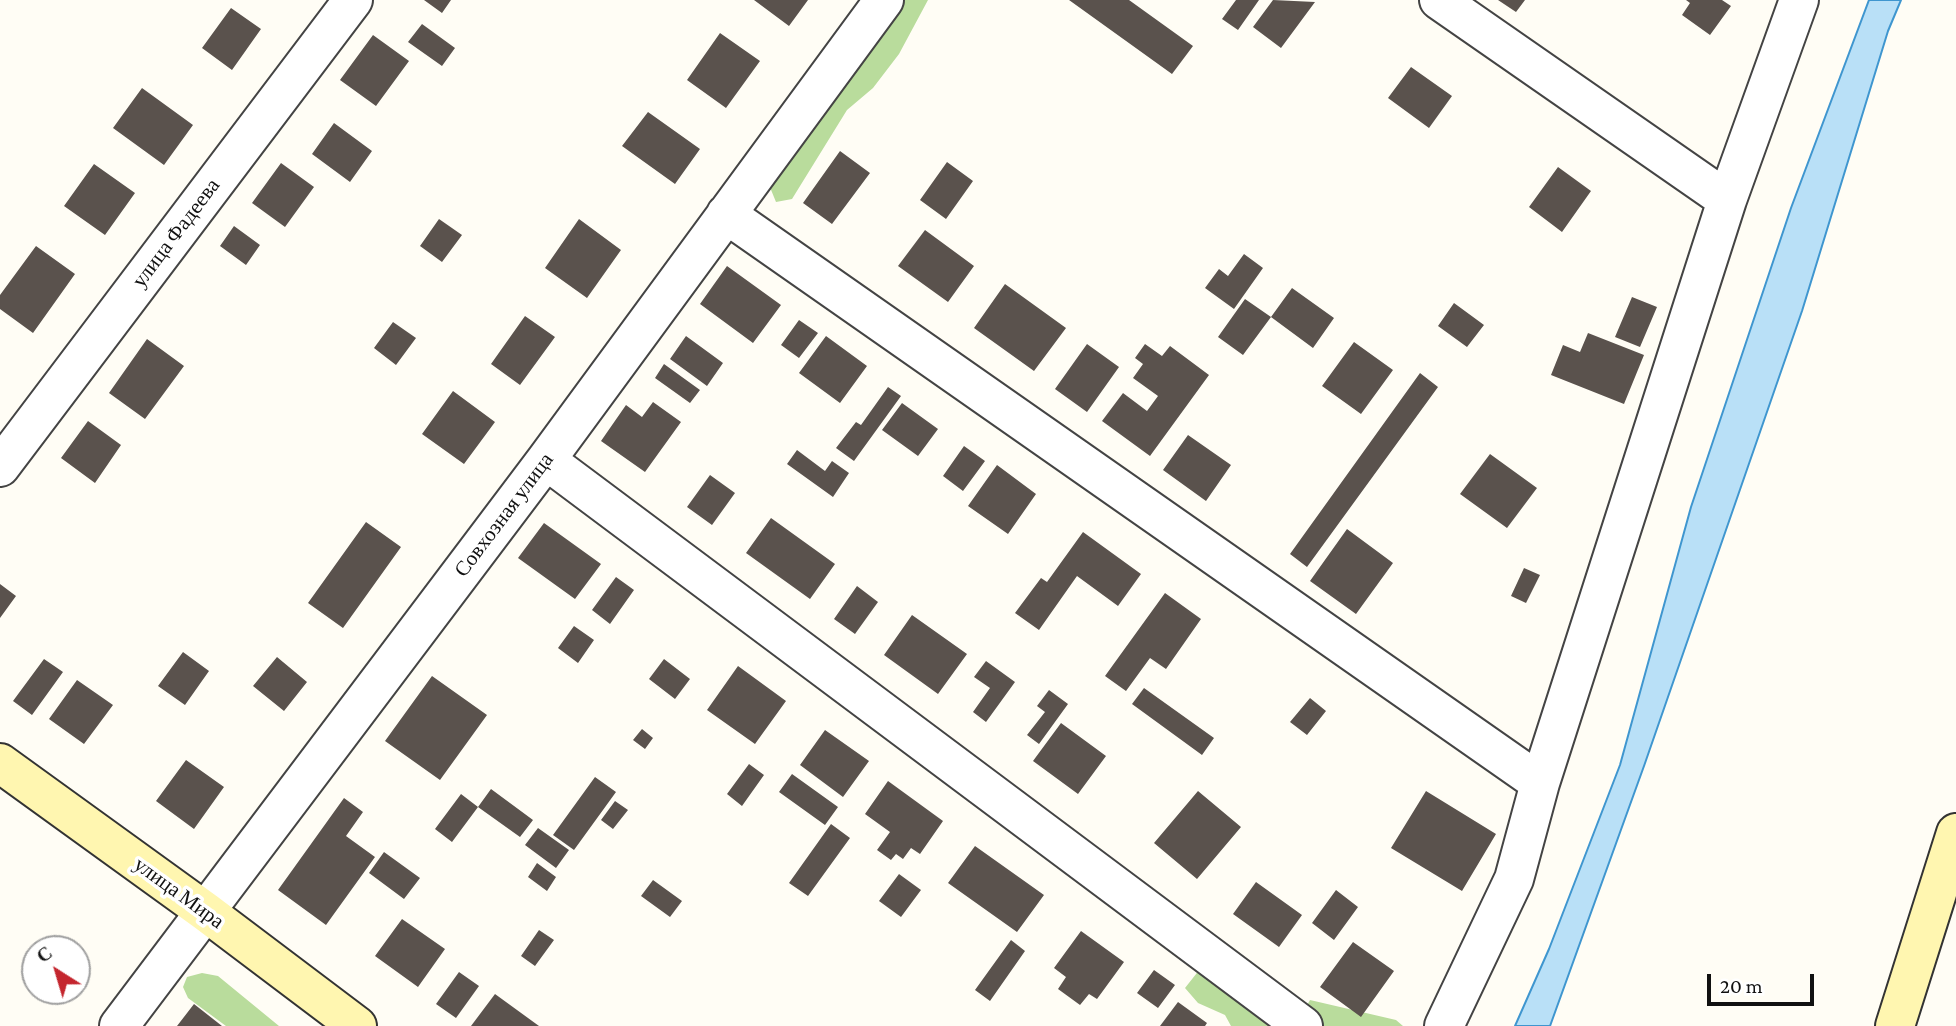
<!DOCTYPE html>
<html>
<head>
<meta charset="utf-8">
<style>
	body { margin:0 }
	#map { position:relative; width:1956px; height:1026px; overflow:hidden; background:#fffdf5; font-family:"Crimson Pro",serif }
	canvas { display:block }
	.north { position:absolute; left:21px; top:935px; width:70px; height:70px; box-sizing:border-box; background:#fff; border:2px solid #a0a0a0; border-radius:50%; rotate:323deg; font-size:19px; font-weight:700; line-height:28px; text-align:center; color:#111 }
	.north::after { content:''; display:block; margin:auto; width:24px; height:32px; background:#c4262e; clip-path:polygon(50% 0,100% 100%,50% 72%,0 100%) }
	.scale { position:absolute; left:1707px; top:974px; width:107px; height:32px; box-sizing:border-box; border:4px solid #111; border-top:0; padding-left:9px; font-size:21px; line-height:24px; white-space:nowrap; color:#111; -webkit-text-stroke:5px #fff; paint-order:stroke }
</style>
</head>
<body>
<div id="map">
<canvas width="1956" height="1026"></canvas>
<div class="north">С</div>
<div class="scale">20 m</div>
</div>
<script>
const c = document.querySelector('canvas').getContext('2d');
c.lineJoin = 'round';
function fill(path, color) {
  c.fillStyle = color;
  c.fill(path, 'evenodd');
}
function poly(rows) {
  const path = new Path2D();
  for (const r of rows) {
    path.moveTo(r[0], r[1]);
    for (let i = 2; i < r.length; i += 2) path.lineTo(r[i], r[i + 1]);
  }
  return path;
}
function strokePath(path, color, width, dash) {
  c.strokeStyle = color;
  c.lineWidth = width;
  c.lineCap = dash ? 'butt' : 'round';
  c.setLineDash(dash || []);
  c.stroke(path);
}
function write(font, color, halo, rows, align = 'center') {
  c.font = font + ' "Crimson Pro",serif';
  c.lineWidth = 7;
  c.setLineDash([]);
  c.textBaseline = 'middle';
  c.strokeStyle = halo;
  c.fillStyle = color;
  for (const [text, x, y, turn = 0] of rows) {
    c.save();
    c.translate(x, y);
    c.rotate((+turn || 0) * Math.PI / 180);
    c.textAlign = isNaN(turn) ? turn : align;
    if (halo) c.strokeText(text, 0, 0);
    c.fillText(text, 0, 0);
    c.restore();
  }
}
const forest = poly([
	[890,0,928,0,899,54,873,88,847,110,792,199,776,202,767,180],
	[1200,969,1275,1026,1231,1026,1225,1015,1198,1003,1185,988],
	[202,973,218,976,279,1026,226,1026,188,998,183,987,187,977],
	[1310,1000,1396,1020,1403,1026,1319,1026,1301,1016]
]);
const water = poly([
	[1869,0,1901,0,1888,31,1802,311,1644,766,1550,1026,1515,1026,1549,949,1620,765,1691,507,1791,208,1869,0]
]);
const building = poly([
	[424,0,451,0,442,13],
	[754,0,808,0,789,26],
	[1069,0,1129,0,1193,46,1172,74],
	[1236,0,1259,0,1238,30,1222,19],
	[1273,0,1315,2,1281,48,1253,27],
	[1498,0,1525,0,1516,12],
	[1686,0,1722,0,1731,6,1710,35,1682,15,1690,3],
	[231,8,261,29,232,70,202,48],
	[422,24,455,48,442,66,408,42],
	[720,33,760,61,726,108,687,80],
	[373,35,409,61,376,106,340,80],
	[1411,67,1452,96,1429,128,1388,98],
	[142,88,193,125,164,165,113,128],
	[648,112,700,149,675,184,622,146],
	[334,123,372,151,350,182,312,154],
	[840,151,870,173,832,224,803,203],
	[947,162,973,181,946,219,920,200],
	[281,163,314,187,285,227,252,203],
	[94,164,135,193,105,235,64,206],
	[1558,167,1591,191,1562,232,1529,207],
	[439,219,462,235,442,262,420,246],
	[579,219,621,250,587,298,545,268],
	[234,226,260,245,246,265,220,246],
	[925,230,974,266,948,302,898,266],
	[36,246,75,274,33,333,0,309,0,295],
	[1244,254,1263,268,1234,309,1205,288,1219,269,1228,276],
	[727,266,781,305,753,343,700,304],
	[1005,284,1066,328,1034,371,974,328],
	[1292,288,1334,318,1313,348,1271,317],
	[1632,297,1657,307,1640,347,1615,337],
	[1245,299,1271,317,1243,355,1218,337],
	[1454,303,1484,325,1467,347,1438,326],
	[525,316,555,337,520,385,491,364],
	[799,320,818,333,799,358,781,345],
	[393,322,416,338,396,365,374,348],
	[1588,333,1644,355,1624,404,1551,375,1563,345,1580,352],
	[686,336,723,363,707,386,670,359],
	[826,336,867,366,840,403,799,373],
	[147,339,184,366,145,419,109,393],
	[1354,342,1393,370,1361,414,1322,386],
	[1087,344,1119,367,1087,412,1055,389],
	[1145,344,1162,356,1170,346,1209,375,1150,456,1102,421,1123,393,1147,411,1158,396,1133,378,1143,364,1135,358],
	[664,364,700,390,690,403,655,378],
	[1420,373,1438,387,1307,567,1290,554],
	[888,387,901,396,854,461,836,448,856,422,861,425],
	[453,391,495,422,464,464,422,434],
	[653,402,681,422,645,472,601,441,626,405,642,417],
	[902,403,938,429,918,456,882,430],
	[88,421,121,445,95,483,61,458],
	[1188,435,1231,465,1206,501,1163,470],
	[964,446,985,461,963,491,943,476],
	[797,450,825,471,832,461,849,473,833,497,787,464],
	[1490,454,1537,488,1507,528,1460,494],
	[997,465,1036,494,1008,534,968,506],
	[710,475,735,493,712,525,687,507],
	[771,518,835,564,810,599,746,553],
	[366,522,401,547,343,628,308,603],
	[544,523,601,564,575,599,518,558],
	[1347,529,1393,563,1356,614,1310,581],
	[1083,532,1141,574,1118,606,1077,576,1039,630,1015,613,1041,578,1047,582],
	[1524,568,1540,575,1526,603,1511,596],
	[616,577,634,590,610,624,592,610],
	[0,584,16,596,0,618],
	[857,586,878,602,855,634,834,619],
	[1165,593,1201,619,1166,669,1150,658,1126,691,1105,676],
	[912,615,967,654,938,694,884,655],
	[574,626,594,640,578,663,558,648],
	[183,652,209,671,185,705,158,686],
	[277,657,307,682,284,711,253,686],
	[44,659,63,672,32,715,13,701],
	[664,659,690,679,675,699,649,679],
	[986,661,1015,682,986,722,973,712,990,688,974,677],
	[738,666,786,701,755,744,707,710],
	[432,676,487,715,440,780,385,741],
	[77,680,113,705,84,744,49,719],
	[1144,688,1214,738,1202,755,1132,704],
	[1049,690,1068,704,1039,744,1027,735,1045,712,1037,706],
	[1310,698,1326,711,1307,735,1290,722],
	[1061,723,1106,756,1078,794,1033,761],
	[642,729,653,738,645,749,633,740],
	[825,730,869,761,843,797,800,765],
	[186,760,224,787,194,829,156,801],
	[749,764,764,775,742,806,727,794],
	[792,774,838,807,825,825,779,792],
	[595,777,616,792,574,850,553,835],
	[888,781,943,821,920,854,911,848,903,859,896,854,891,860,877,850,890,832,865,814],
	[491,789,533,820,520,837,478,807],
	[1198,791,1241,827,1197,879,1154,843],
	[1426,791,1496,834,1462,891,1391,848],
	[461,794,478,807,452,842,435,829],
	[344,798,363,812,346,836,375,857,326,925,278,890],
	[615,801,628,810,613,829,601,820],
	[831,824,850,838,808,896,789,883],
	[538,828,569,850,556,868,525,845],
	[975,846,1044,895,1017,932,948,883],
	[384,852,420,878,404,899,369,873],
	[537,863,556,877,547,891,528,877],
	[899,874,921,890,901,917,879,901],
	[653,880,682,901,670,917,641,896],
	[1256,882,1302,915,1279,947,1233,914],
	[1336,890,1358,907,1334,940,1312,923],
	[402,919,445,949,418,987,375,956],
	[539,930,554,940,535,966,521,956],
	[1081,931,1124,962,1097,999,1089,994,1080,1005,1058,989,1066,977,1054,968],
	[1011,940,1025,951,990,1001,975,990],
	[1353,942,1394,971,1361,1017,1320,987],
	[1154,970,1175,985,1158,1008,1137,993],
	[459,972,479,986,456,1018,436,1004],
	[495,994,539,1026,471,1026],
	[1178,1002,1207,1023,1205,1026,1160,1026],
	[194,1004,222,1026,177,1026]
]);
const minor = poly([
	[1439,0,1727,200],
	[726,214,1540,783],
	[546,460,1303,1026],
	[0,467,353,0],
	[119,1026,546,460,884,0],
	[1444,1026,1514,879,1540,783,1727,200,1799,0]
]);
const secondary = poly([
	[0,763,206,912,357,1026],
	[1895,1026,1956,833]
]);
const streetNames = [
	["улица Фадеева",176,233,-53],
	["Совхозная улица",504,515,-53],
	["улица Мира",179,893,36]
];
fill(forest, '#b9dc9c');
fill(water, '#b9e0f7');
strokePath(water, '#3f96cf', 2);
fill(building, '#5a524d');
strokePath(minor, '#444', 42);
strokePath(secondary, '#333', 42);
strokePath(minor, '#fff', 38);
strokePath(secondary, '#fff6b0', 38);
write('21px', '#111', '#fff', streetNames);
</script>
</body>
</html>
